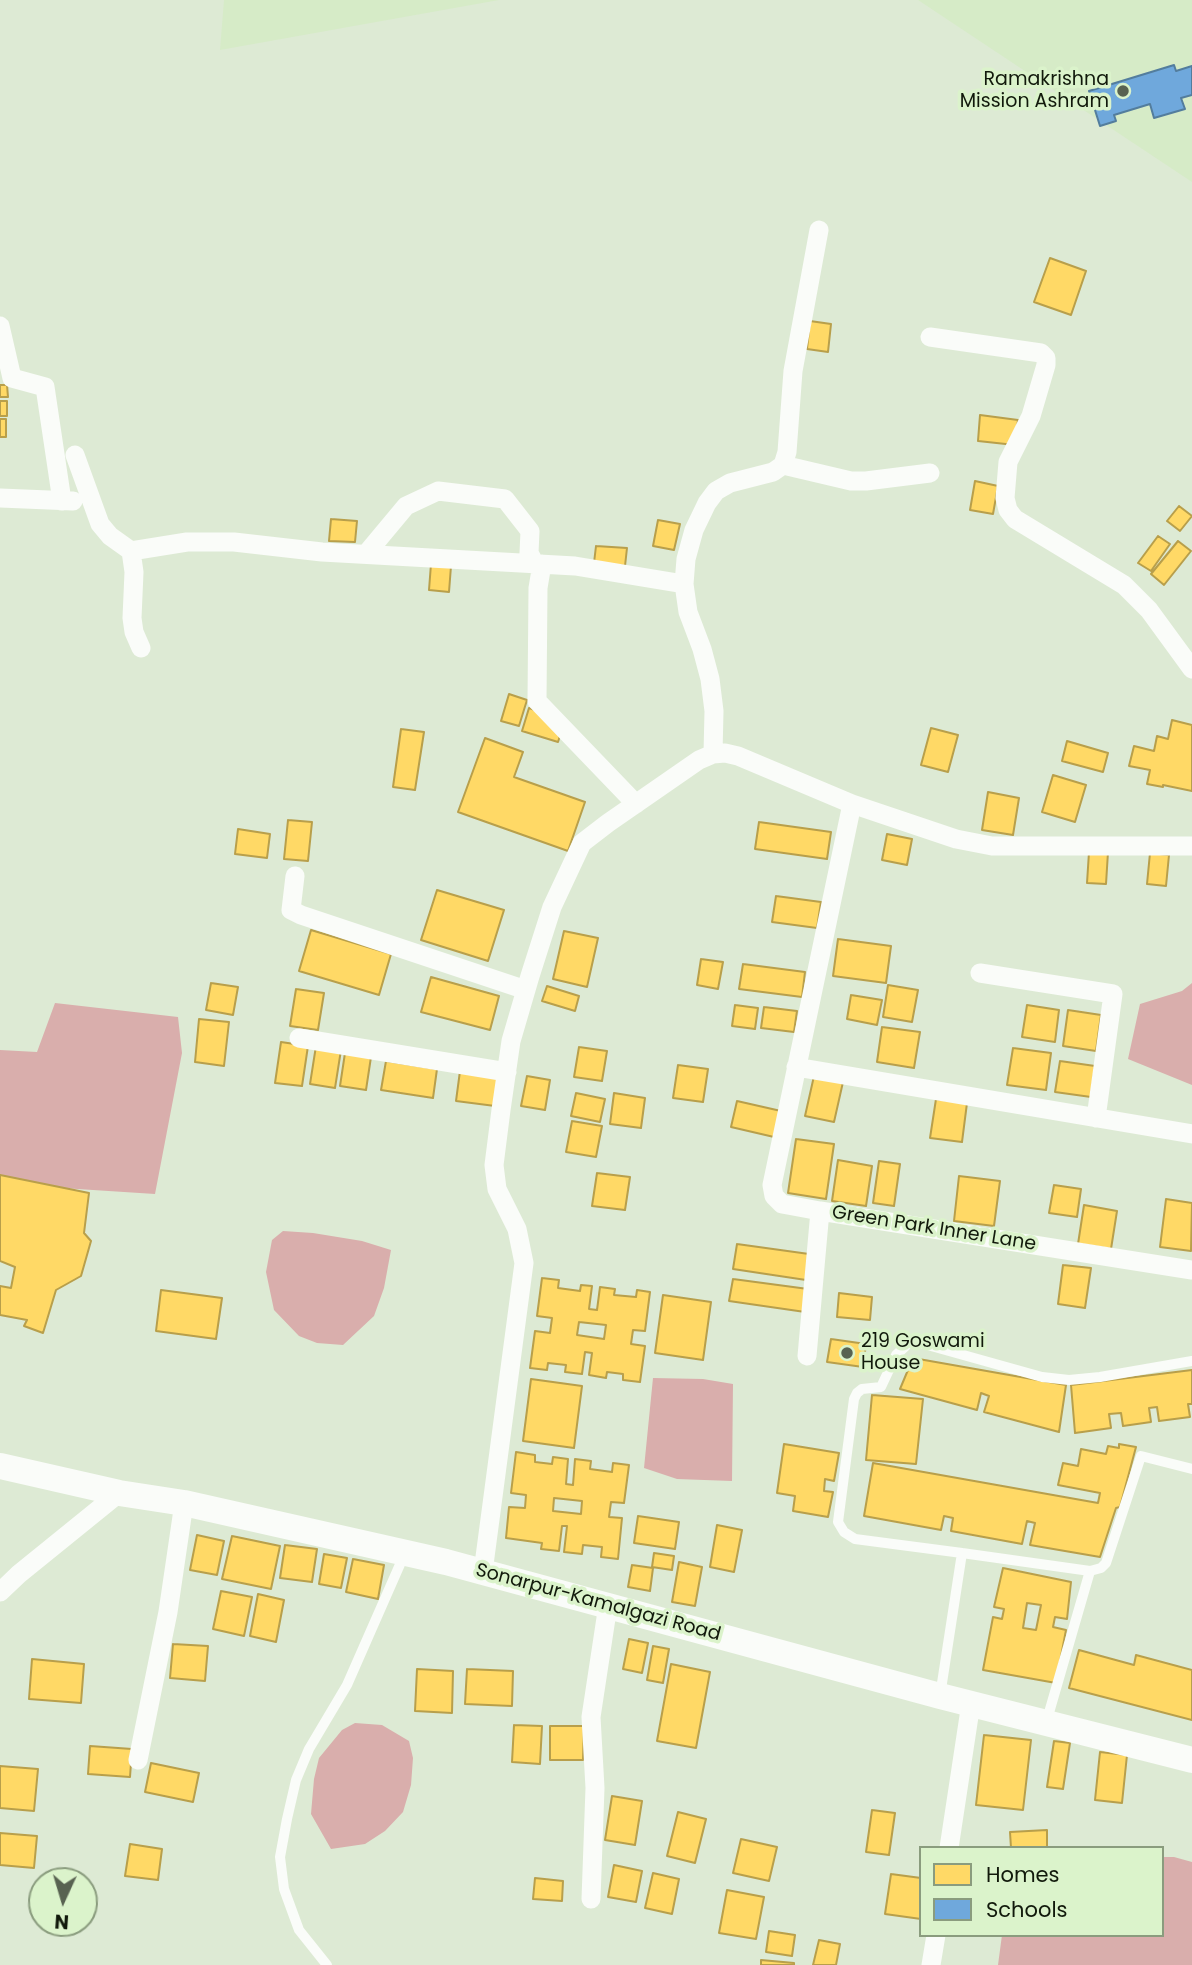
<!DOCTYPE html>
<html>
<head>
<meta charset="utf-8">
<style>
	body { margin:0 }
	#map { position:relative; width:1192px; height:1965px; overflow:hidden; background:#ddead4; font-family:Poppins,sans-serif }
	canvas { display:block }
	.legend { position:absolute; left:919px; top:1846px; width:245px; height:91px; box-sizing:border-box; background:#dbf3cb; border:2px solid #8a9c7e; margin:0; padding:9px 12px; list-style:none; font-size:21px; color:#11190b }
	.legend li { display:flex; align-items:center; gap:14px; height:35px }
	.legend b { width:35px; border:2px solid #8a9c7e }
	.north { position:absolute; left:28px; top:1867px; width:70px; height:70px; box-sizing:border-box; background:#dbf3cb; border:2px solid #8a9c7e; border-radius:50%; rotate:184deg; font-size:19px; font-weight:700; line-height:28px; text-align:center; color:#11190b }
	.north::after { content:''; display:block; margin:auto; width:24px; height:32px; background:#586251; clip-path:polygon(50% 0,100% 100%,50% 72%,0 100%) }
</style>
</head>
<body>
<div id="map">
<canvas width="1192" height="1965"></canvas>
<ul class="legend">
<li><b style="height:19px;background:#ffd966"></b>Homes</li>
<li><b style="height:19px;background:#6fa8dc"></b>Schools</li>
</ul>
<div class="north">N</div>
</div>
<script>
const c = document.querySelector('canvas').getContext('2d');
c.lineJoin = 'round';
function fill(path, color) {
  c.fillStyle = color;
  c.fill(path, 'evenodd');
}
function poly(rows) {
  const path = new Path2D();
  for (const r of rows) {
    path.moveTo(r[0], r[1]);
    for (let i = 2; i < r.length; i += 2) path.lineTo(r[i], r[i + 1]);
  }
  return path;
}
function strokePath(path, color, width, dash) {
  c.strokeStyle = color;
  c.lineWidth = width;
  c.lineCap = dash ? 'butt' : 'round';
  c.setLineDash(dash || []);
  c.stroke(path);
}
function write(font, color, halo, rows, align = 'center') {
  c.font = font + ' Poppins,sans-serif';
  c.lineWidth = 7;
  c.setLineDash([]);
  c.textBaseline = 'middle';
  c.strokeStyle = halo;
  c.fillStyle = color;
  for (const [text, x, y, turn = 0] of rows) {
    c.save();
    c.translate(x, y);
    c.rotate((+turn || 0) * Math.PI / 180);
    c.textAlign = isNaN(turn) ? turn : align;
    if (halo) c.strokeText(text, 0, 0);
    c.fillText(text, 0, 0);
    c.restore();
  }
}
const built = poly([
	[224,0,499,0,220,50],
	[918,0,1192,0,1192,182]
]);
const water = poly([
	[1192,983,1192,1085,1128,1059,1140,1004,1182,991],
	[55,1003,178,1017,182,1053,155,1194,0,1184,0,1050,37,1052],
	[283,1231,313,1233,362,1241,391,1250,384,1288,374,1316,343,1345,317,1343,299,1336,274,1310,266,1272,272,1240],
	[653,1378,703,1379,733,1384,732,1481,677,1479,644,1468],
	[355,1723,382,1725,409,1741,413,1758,411,1785,403,1812,385,1831,365,1844,331,1849,311,1814,314,1779,319,1758,342,1730],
	[1162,1857,1174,1857,1192,1862,1192,1965,998,1965,1002,1935,1162,1935]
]);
const homes = poly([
	[1050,258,1086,271,1071,315,1034,302,1050,258],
	[810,321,831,324,828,352,807,349,810,321],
	[0,385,7,385,8,397,0,397,0,385],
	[0,401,7,401,7,416,0,416,0,401],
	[980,415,1018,420,1015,445,978,441,980,415],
	[0,419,6,419,6,437,0,437,0,419],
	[975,481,998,486,993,514,970,510,975,481],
	[1179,506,1192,516,1180,531,1167,521,1179,506],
	[331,519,357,521,355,542,329,541,331,519],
	[658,520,680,524,674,550,653,546,658,520],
	[1158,536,1170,544,1151,571,1138,563,1158,536],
	[1178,541,1191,551,1164,585,1151,574,1178,541],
	[596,546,627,548,625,566,594,563,596,546],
	[431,564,451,566,449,592,429,590,431,564],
	[509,694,527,700,519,726,501,721,509,694],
	[529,708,565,720,558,742,522,731,529,708],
	[1172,720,1192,725,1192,791,1163,785,1163,787,1147,784,1150,770,1129,766,1134,746,1154,751,1157,736,1168,739,1172,720],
	[931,728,958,735,948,772,921,765,931,728],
	[401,729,424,732,415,790,393,787,401,729],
	[485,738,523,752,514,777,585,802,568,851,458,812,485,738],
	[1067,741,1108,753,1103,772,1062,761,1067,741],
	[1053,775,1086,785,1075,822,1042,812,1053,775],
	[988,792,1019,798,1013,835,982,830,988,792],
	[288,820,312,822,308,861,284,859,288,820],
	[759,822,831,832,827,859,755,849,759,822],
	[238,829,270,834,267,858,235,854,238,829],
	[887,834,912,839,907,865,882,860,887,834],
	[1089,852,1108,852,1106,884,1087,883,1089,852],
	[1150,853,1169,855,1166,886,1147,884,1150,853],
	[437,890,504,910,488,961,421,940,437,890],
	[776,896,821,902,817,928,772,922,776,896],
	[311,930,391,954,379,995,299,971,311,930],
	[564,931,598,938,587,987,553,979,564,931],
	[838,939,891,946,886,983,833,976,838,939],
	[701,959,723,962,718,989,697,985,701,959],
	[743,964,805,972,802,997,739,989,743,964],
	[431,977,499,996,490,1030,421,1012,431,977],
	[211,983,238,987,233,1015,206,1010,211,983],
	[888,985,918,990,912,1022,883,1017,888,985],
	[547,986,579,996,575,1011,542,1001,547,986],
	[296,989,324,993,318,1030,290,1026,296,989],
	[851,995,882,1000,877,1025,847,1019,851,995],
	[735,1005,758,1008,755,1029,732,1026,735,1005],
	[1027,1005,1059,1010,1055,1042,1022,1037,1027,1005],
	[764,1007,797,1011,794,1032,761,1028,764,1007],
	[1068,1010,1101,1015,1096,1051,1063,1046,1068,1010],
	[199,1019,229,1022,224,1066,195,1062,199,1019],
	[882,1027,920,1032,914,1068,877,1062,882,1027],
	[281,1042,308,1046,302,1086,275,1083,281,1042],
	[316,1046,341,1050,335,1088,310,1084,316,1046],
	[579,1047,607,1051,602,1081,574,1077,579,1047],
	[1013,1048,1051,1053,1046,1090,1007,1085,1013,1048],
	[345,1053,371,1057,366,1090,340,1086,345,1053],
	[386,1061,437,1069,433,1098,381,1090,386,1061],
	[1060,1061,1095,1066,1091,1097,1055,1092,1060,1061],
	[678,1065,708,1069,703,1102,673,1098,678,1065],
	[460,1071,499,1077,495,1106,456,1101,460,1071],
	[527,1076,550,1080,545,1110,521,1106,527,1076],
	[814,1076,843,1082,834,1122,805,1116,814,1076],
	[576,1093,605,1099,600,1122,571,1116,576,1093],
	[614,1093,645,1098,641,1128,610,1124,614,1093],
	[936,1099,967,1103,962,1142,930,1138,936,1099],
	[737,1101,781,1111,774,1137,731,1127,737,1101],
	[572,1121,602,1126,596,1157,566,1152,572,1121],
	[796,1139,834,1144,826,1199,788,1193,796,1139],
	[838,1160,872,1166,866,1206,832,1201,838,1160],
	[879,1161,900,1164,894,1206,873,1203,879,1161],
	[597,1173,630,1177,625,1210,592,1206,597,1173],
	[0,1175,89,1193,84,1233,91,1241,81,1276,56,1290,43,1333,24,1326,27,1320,0,1315,0,1286,11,1288,15,1267,0,1261,0,1175],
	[959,1176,1000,1181,994,1226,954,1221,959,1176],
	[1054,1185,1081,1189,1077,1217,1049,1213,1054,1185],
	[1166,1199,1192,1203,1191,1251,1160,1247,1166,1199],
	[1084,1205,1117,1211,1111,1249,1078,1244,1084,1205],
	[737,1244,809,1254,806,1280,733,1269,737,1244],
	[1063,1265,1091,1268,1085,1308,1058,1304,1063,1265],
	[542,1278,559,1280,558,1288,580,1291,581,1285,592,1286,589,1309,597,1310,600,1287,615,1289,614,1295,636,1297,637,1290,650,1292,645,1331,633,1330,631,1344,645,1346,640,1382,623,1380,623,1374,607,1372,606,1378,589,1375,592,1353,585,1352,582,1374,565,1372,566,1365,548,1363,547,1370,530,1368,535,1331,550,1333,552,1318,537,1316,542,1278],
	[579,1322,606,1325,604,1339,577,1335,579,1322],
	[733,1279,808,1289,805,1312,729,1301,733,1279],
	[161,1290,222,1298,216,1339,156,1331,161,1290],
	[839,1293,872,1297,870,1320,837,1317,839,1293],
	[663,1295,711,1302,703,1360,655,1353,663,1295],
	[831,1339,866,1344,863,1367,827,1362,831,1339],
	[913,1358,1066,1385,1059,1432,984,1412,989,1396,981,1393,977,1410,900,1389,913,1358],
	[1192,1370,1192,1404,1188,1404,1190,1417,1159,1421,1157,1407,1149,1408,1151,1422,1123,1426,1121,1413,1109,1414,1111,1428,1075,1433,1071,1385,1192,1370],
	[531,1379,582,1386,574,1448,523,1441,531,1379],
	[872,1395,923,1399,916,1464,866,1460,872,1395],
	[784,1444,839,1453,834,1481,825,1479,824,1491,833,1492,828,1517,793,1511,795,1496,777,1493,784,1444],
	[1119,1444,1136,1447,1120,1507,1116,1508,1100,1557,1030,1545,1035,1523,1027,1521,1022,1544,951,1531,953,1518,944,1516,941,1530,864,1516,873,1463,1098,1503,1100,1493,1058,1485,1063,1463,1078,1466,1081,1449,1106,1454,1108,1446,1119,1448,1119,1444],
	[516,1452,535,1455,535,1462,552,1464,553,1457,568,1459,566,1484,573,1485,575,1459,591,1461,590,1469,612,1472,613,1463,629,1465,624,1503,611,1502,609,1517,622,1518,618,1559,601,1557,602,1547,583,1545,582,1554,564,1552,567,1526,562,1526,559,1551,541,1549,542,1543,506,1538,509,1507,525,1508,526,1495,511,1493,516,1452],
	[554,1498,582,1501,581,1514,553,1511,554,1498],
	[638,1516,679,1522,675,1549,634,1543,638,1516],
	[717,1525,742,1530,734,1572,710,1567,717,1525],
	[197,1535,224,1541,217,1575,190,1570,197,1535],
	[232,1536,280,1546,271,1589,222,1579,232,1536],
	[285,1545,317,1549,312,1582,280,1578,285,1545],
	[654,1553,674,1556,672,1570,652,1567,654,1553],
	[324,1554,347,1558,341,1588,319,1584,324,1554],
	[353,1559,384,1565,378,1599,346,1592,353,1559],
	[679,1562,702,1567,695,1606,672,1602,679,1562],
	[632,1565,653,1568,650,1591,628,1587,632,1565],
	[1003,1568,1071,1582,1067,1619,1055,1617,1053,1627,1066,1630,1056,1683,983,1670,993,1617,1002,1619,1004,1609,994,1607,1003,1568],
	[1027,1603,1041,1605,1036,1630,1023,1628,1027,1603],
	[221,1591,252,1597,244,1636,213,1629,221,1591],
	[258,1594,284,1600,276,1642,250,1636,258,1594],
	[629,1639,648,1643,642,1673,623,1669,629,1639],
	[173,1644,208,1646,205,1681,170,1678,173,1644],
	[653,1646,669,1649,663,1683,647,1680,653,1646],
	[1079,1650,1134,1665,1136,1655,1192,1670,1192,1720,1069,1688,1079,1650],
	[32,1659,84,1664,81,1703,29,1699,32,1659],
	[671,1664,710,1672,696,1748,657,1741,671,1664],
	[417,1669,453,1671,452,1713,415,1711,417,1669],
	[467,1669,513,1671,512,1706,465,1704,467,1669],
	[514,1725,542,1726,540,1764,512,1762,514,1725],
	[550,1726,584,1726,583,1760,550,1760,550,1726],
	[984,1735,1031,1740,1023,1810,976,1805,984,1735],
	[1054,1741,1070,1743,1063,1789,1047,1787,1054,1741],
	[90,1746,132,1749,130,1777,88,1774,90,1746],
	[1100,1752,1127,1755,1122,1803,1095,1800,1100,1752],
	[151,1763,199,1773,193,1802,145,1792,151,1763],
	[0,1766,38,1769,34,1811,0,1808,0,1766],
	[612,1796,642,1801,635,1845,605,1840,612,1796],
	[872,1810,895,1813,889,1855,866,1852,872,1810],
	[678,1812,706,1819,695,1863,667,1856,678,1812],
	[1047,1830,1047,1848,1011,1848,1010,1832,1047,1830],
	[0,1833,37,1836,34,1868,0,1865,0,1833],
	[741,1839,777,1847,769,1881,733,1873,741,1839],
	[130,1844,162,1849,158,1880,125,1876,130,1844],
	[614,1865,642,1871,636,1902,608,1897,614,1865],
	[653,1873,679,1879,672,1914,645,1908,653,1873],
	[891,1874,921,1878,921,1919,885,1914,891,1874],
	[535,1878,563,1881,562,1901,533,1899,535,1878],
	[727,1890,764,1897,756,1939,719,1933,727,1890],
	[769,1931,795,1935,792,1956,766,1952,769,1931],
	[819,1940,840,1944,836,1965,813,1965,819,1940],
	[761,1960,794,1963,794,1965,761,1965,761,1960]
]);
const schools = poly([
	[1174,65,1176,71,1192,66,1192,95,1181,98,1185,109,1154,118,1150,104,1114,115,1116,121,1100,126,1089,91,1174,65]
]);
const lane = poly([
	[962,1553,1090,1571],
	[940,1696,962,1553,855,1539,844,1532,838,1522,854,1399,857,1393,862,1389,881,1387,896,1355,909,1343,924,1344,1042,1377,1069,1380,1100,1377,1192,1361],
	[1046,1723,1090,1571,1101,1568,1106,1563,1141,1456,1192,1469],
	[327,1965,299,1930,284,1889,280,1857,287,1819,296,1780,309,1749,347,1685,405,1553]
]);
const street = poly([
	[0,326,12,378,45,387,62,501],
	[930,337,1041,353,1046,358,1046,365,1031,416,1008,462,1005,498,1008,510,1015,519,1124,585,1149,610,1192,669],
	[75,455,100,524,110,536,131,551,187,542,234,542,322,552,575,566,684,584],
	[783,465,851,481,866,481,930,473],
	[0,498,73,501],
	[131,551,134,572,132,618,134,632,141,648],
	[366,554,406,506,438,491,505,499,530,531,529,553,535,564],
	[542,564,538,588,537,701,636,804],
	[713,754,714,711,710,679,702,649,688,612,684,584,686,559,694,530,707,503,716,491,730,483,773,472,783,465,787,452,793,371,819,230],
	[295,876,291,910,301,915,526,990],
	[980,973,1113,994,1096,1118],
	[299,1038,507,1072],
	[796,1067,1192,1134],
	[820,1211,782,1204,774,1196,772,1185,852,804],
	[807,1356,820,1211,1192,1270],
	[483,1572,524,1263,517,1229,497,1189,494,1165,501,1110,511,1041,530,976,552,907,582,843,608,823,699,760,713,754,725,753,738,756,852,804,956,839,992,846,1192,846],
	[0,1592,19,1574,119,1493],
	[138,1760,168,1612,184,1503],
	[949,1848,971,1703],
	[591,1899,595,1788,591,1717,608,1605],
	[931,1965,936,1935]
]);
const secondary = poly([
	[0,1466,119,1493,184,1503,446,1562,940,1696,1192,1760]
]);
const markers = [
	[1123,91,7,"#586251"],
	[847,1353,7,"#586251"]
];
const poiNames = [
	["Ramakrishna",1109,80],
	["Mission Ashram",1109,102],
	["219 Goswami",861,1342,"left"],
	["House",861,1364,"left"]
];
const streetNames = [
	["Green Park Inner Lane",934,1229,9],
	["Sonarpur-Kamalgazi Road",598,1603,15]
];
fill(built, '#d6ebc7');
fill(water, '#d9aeac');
fill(homes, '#ffd966');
strokePath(homes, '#b89f4b', 2);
fill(schools, '#6fa8dc');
strokePath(schools, '#537d9d', 2);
strokePath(lane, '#fafcf9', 10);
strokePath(street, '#fafcf9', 19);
strokePath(secondary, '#fafcf9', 26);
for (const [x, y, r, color] of markers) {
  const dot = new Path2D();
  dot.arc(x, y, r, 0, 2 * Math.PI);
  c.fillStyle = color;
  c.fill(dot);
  strokePath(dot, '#dbf3cb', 2.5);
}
write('19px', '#11190b', '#dbf3cb', poiNames, 'right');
write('19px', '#11190b', '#dbf3cb', streetNames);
</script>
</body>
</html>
